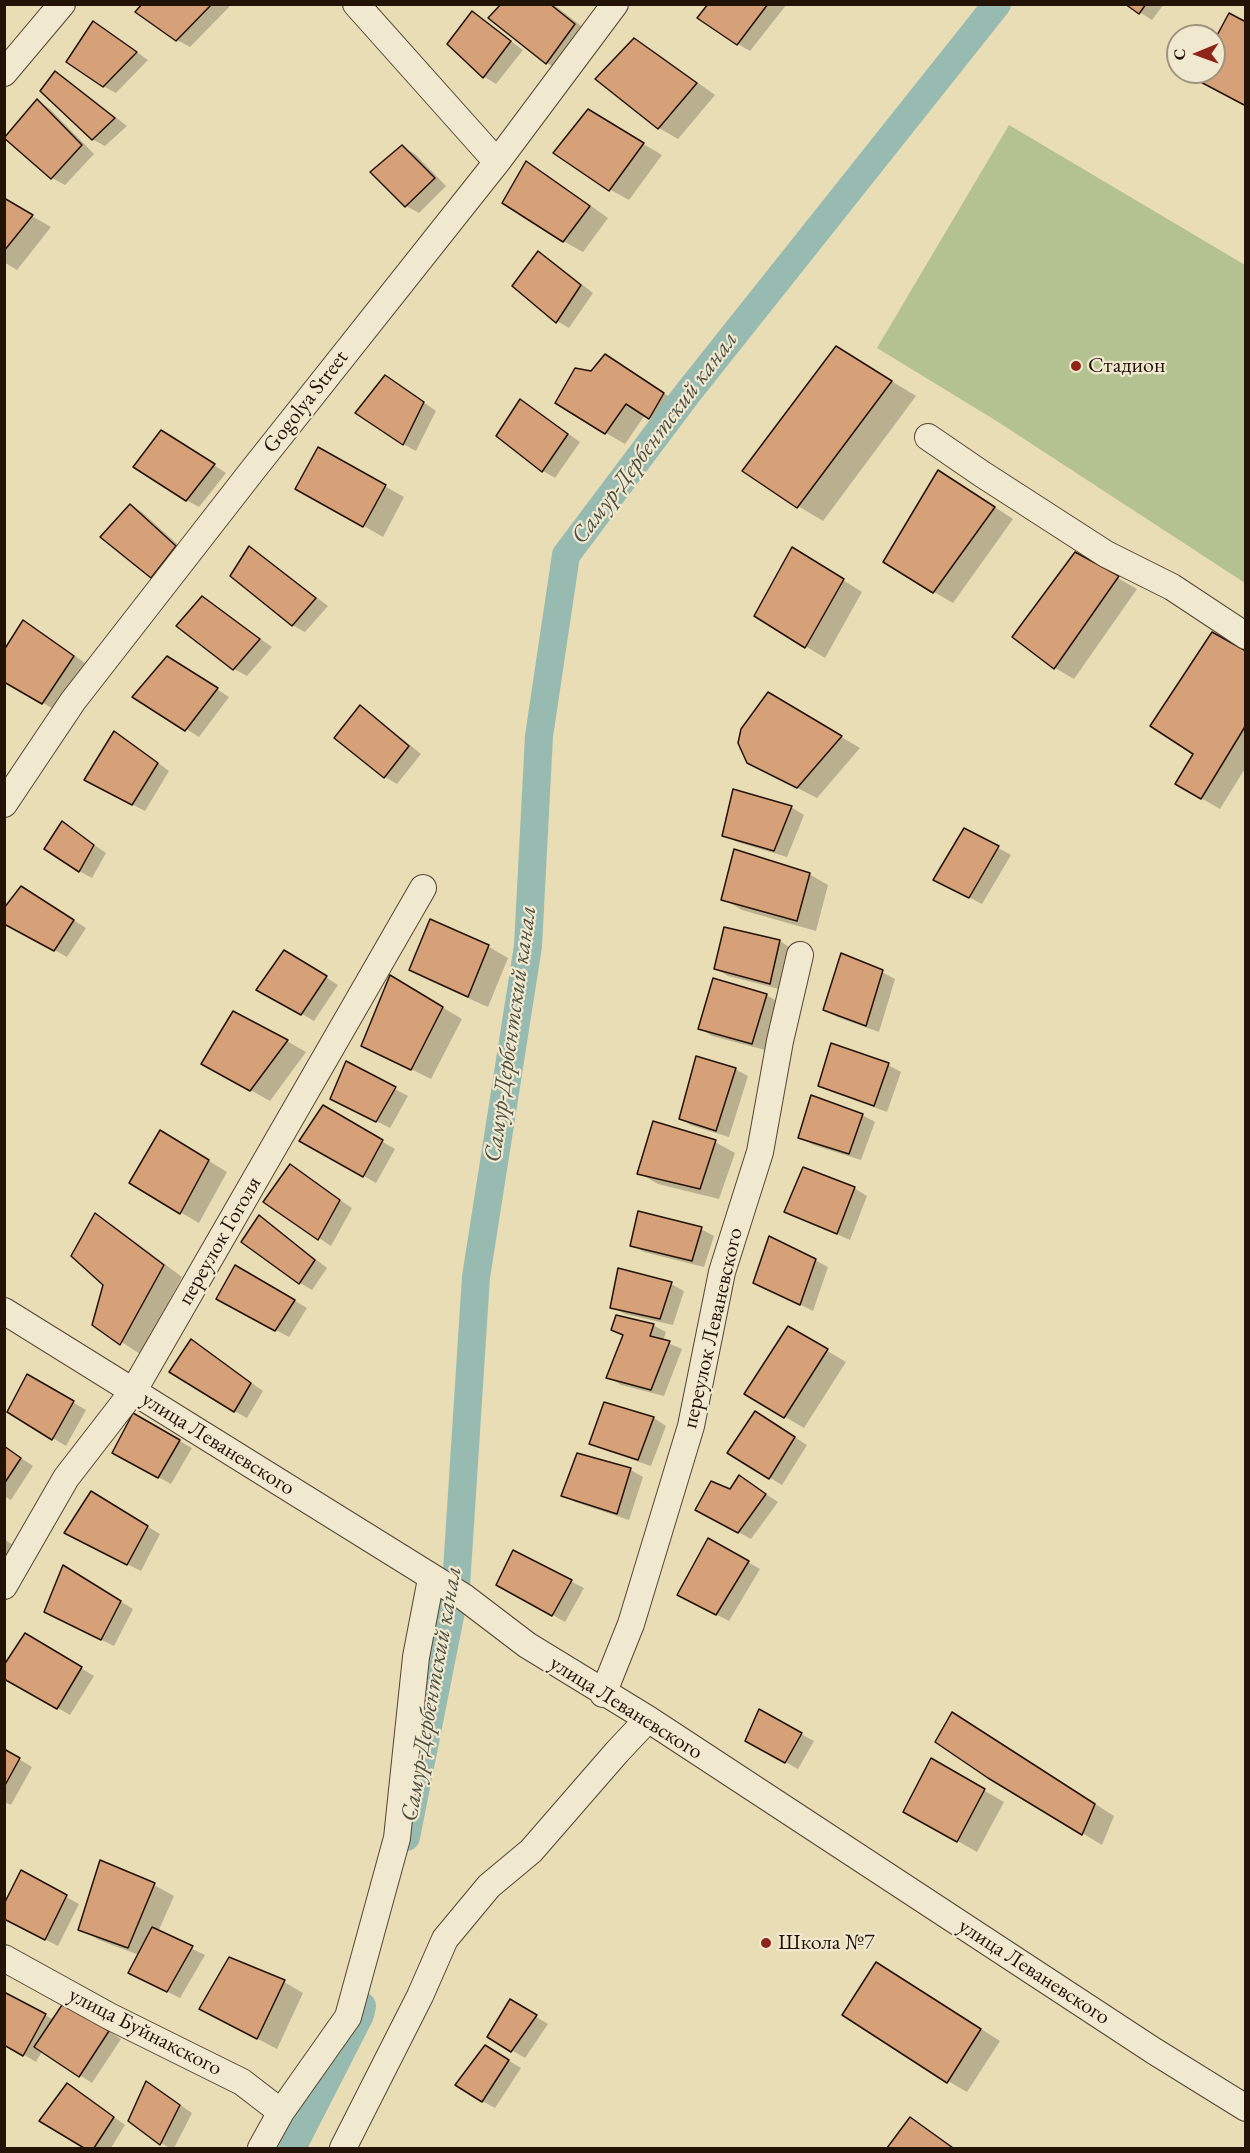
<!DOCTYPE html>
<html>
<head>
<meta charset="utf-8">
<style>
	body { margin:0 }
	#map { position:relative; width:1250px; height:2153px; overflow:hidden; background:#e9ddb5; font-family:"EB Garamond",serif }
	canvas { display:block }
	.frame { position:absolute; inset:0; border:6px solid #231307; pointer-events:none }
	.north { position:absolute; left:1166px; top:24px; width:60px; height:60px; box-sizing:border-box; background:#f1e9cf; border:2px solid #9f937f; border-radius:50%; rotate:269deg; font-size:16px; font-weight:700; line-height:24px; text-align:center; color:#231307 }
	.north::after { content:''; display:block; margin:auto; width:21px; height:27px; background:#8f2418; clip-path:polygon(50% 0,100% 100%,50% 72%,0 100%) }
</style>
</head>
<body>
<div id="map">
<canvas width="1250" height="2153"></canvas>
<div class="frame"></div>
<div class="north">С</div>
</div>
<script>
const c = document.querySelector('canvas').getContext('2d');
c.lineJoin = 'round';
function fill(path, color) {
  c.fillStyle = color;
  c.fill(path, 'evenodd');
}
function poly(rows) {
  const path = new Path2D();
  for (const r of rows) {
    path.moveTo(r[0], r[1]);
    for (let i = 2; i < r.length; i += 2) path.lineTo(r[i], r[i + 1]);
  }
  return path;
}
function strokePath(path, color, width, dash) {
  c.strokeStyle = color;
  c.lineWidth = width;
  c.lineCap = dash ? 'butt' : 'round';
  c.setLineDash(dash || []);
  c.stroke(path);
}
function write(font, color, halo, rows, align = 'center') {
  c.font = font + ' "EB Garamond",serif';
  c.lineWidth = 4.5;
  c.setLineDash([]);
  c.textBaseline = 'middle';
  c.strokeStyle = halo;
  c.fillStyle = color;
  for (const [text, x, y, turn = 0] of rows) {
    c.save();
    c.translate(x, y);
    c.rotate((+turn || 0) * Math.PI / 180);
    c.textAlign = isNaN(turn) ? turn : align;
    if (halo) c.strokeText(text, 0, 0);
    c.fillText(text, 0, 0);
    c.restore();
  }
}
const green = poly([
	[1009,125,1245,265,1245,583,995,420,877,348]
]);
const shadow = poly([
	[144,4,231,4,231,5,190,47,177,40],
	[503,4,553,4,594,36,566,74,547,63,491,18],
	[710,4,787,4,750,51,738,44],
	[1127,4,1164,4,1152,20],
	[472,13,523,50,496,84,483,76],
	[106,30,148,60,116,93,103,86],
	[634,40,654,51,715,95,678,139,659,128],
	[56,73,68,80,127,126,105,146,92,139],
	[37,101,50,109,94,154,65,185,52,178],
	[588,111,662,155,629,200,609,189],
	[402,147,415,154,446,186,419,213,406,206],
	[527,163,546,174,608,218,583,252,563,241],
	[4,200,51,227,17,270,4,262],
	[538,253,551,260,593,293,569,328,557,321],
	[862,363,916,396,823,521,798,506],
	[624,368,682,405,669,429,645,415,625,444,606,433,591,373],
	[398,384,436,411,416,451,403,444],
	[533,409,580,442,555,478,543,471],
	[174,439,226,473,199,507,186,500],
	[319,449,404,497,383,537,297,488],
	[958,483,1013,519,953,603,934,592],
	[131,505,143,513,188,554,164,584,151,577],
	[250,548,262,556,328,606,305,632,292,625],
	[1075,554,1137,589,1074,679,1055,668,1014,637],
	[811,560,862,592,825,658,756,616],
	[202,598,272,647,247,676,234,669,178,626],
	[24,622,43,633,92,668,62,714,4,680],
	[1246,653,1246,767,1220,809,1201,798,1195,754],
	[180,665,229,697,199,737,135,697],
	[768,694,860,748,817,798,768,773],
	[360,707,373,715,421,754,397,784,385,777],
	[127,740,169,771,145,811,98,787],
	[791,807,804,815,787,857,737,842,724,835],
	[62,823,106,853,92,878,79,871],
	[965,830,1011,855,982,904,948,886],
	[809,874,828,885,816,931,742,910,723,899],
	[34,895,86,928,67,957,4,922],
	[431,921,489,947,508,958,488,1007,430,981,411,970],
	[780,941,792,949,783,990,728,976,716,969],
	[297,959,338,985,314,1021,258,989],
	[882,972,895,979,879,1032,837,1017,824,1009],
	[410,988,462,1019,431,1079,363,1045],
	[766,995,779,1002,765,1050,712,1036,699,1028],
	[287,1041,306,1052,270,1101,222,1074],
	[347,1064,408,1096,390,1128,344,1105],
	[888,1065,901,1072,887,1112,832,1092,819,1085],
	[735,1069,748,1076,729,1137,693,1126,680,1119],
	[323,1107,395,1149,376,1183,301,1140],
	[862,1115,875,1122,861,1160,813,1145,800,1137],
	[715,1142,735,1153,719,1199,658,1184,639,1173],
	[179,1143,227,1172,199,1223,180,1212],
	[290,1166,352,1208,331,1246,265,1202],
	[854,1188,867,1196,850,1240,786,1211],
	[95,1215,114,1226,182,1277,140,1354,94,1324,104,1285],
	[260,1217,272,1225,327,1268,312,1290,300,1283],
	[701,1229,714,1236,704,1267,644,1252,631,1245],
	[815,1260,828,1267,813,1311,765,1287],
	[236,1267,307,1308,289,1337,231,1306],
	[671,1284,684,1291,673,1325,625,1314,612,1307],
	[653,1325,666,1332,663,1341,682,1349,664,1396,621,1385,608,1377],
	[789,1328,846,1362,804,1428,746,1394],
	[204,1349,263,1391,247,1418,234,1411],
	[28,1376,86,1410,66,1446,9,1412],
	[604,1404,654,1418,666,1426,651,1466,604,1450,591,1443],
	[134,1415,192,1448,171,1484,127,1460],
	[768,1420,807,1445,782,1485,729,1453],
	[4,1447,33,1466,11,1500,4,1496],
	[578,1454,631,1470,643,1477,629,1520,575,1502,562,1495],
	[740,1477,778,1502,751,1539,710,1517],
	[92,1493,160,1534,141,1571,79,1540],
	[4,1539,19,1549,4,1573],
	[709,1540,760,1569,729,1621,692,1602],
	[514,1552,584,1588,565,1622,498,1584],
	[76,1574,133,1609,114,1646,59,1619],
	[38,1642,94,1676,70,1715,4,1677],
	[759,1711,814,1741,798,1769,760,1748],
	[972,1725,1114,1816,1102,1845,989,1777],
	[4,1750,32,1767,11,1805,4,1802],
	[931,1760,1004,1802,977,1852,905,1811],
	[21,1872,79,1904,58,1946,13,1923],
	[154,1885,174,1896,158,1932,205,1955,180,1998,142,1979,139,1955,99,1940,80,1929],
	[230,1959,284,1982,303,1993,277,2049,220,2019],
	[896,1975,1000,2041,967,2092,948,2081],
	[4,1993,54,2020,77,2011,121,2039,92,2083,42,2051,36,2062,4,2043],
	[510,2001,548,2024,525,2058,489,2037],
	[486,2047,521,2068,495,2108,482,2101],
	[159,2090,192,2113,174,2148,170,2148,161,2143,130,2121],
	[80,2093,125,2125,111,2148,87,2148,41,2121],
	[910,2119,929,2130,955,2148,889,2148]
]);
const canal = poly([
	[406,1837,456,1586,476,1277,528,946,539,736,566,555,687,394,997,4],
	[292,2148,360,2015,362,2006]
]);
const building = poly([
	[142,4,212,4,176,41,135,12,142,4],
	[501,4,550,4,575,24,546,64,488,18,501,4],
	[708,4,768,4,737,45,697,18,708,4],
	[1125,4,1146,4,1139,14,1125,4],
	[472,11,511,41,483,78,447,44,472,11],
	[1229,13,1246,22,1246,106,1195,79,1198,72,1214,72,1214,41,1229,13],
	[93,21,137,52,103,87,66,62,93,21],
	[634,38,697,83,658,129,595,79,634,38],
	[55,71,115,118,92,140,40,91,55,71],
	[37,99,82,145,51,179,4,138,37,99],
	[588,109,644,143,609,191,553,153,588,109],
	[402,145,435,178,405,207,370,172,402,145],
	[526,161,590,206,563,242,502,203,526,161],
	[4,198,33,215,4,251,4,198],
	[538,251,581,285,556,323,512,286,538,251],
	[836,346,892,381,797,508,742,471,836,346],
	[605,354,664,393,649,419,626,404,605,434,555,403,575,368,591,371,605,354],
	[385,375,424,402,403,445,355,413,385,375],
	[520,399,568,434,542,472,496,436,520,399],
	[161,430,215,464,186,501,133,467,161,430],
	[318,447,386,485,363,527,295,489,318,447],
	[938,470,995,507,933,593,883,562,938,470],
	[130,504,176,546,151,578,100,537,130,504],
	[249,546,316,598,292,626,230,576,249,546],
	[792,547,844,579,805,648,754,616,792,547],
	[1075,552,1119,576,1054,669,1012,637,1075,552],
	[202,596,260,639,233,670,176,626,202,596],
	[23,620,74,656,42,704,4,682,4,650,23,620],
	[1212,632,1246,651,1246,725,1201,799,1175,784,1193,754,1150,726,1212,632],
	[167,656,218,688,185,731,132,697,167,656],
	[768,692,842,736,797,788,747,763,738,743,741,729,768,692],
	[360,705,409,746,384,778,334,738,360,705],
	[114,731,158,763,132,805,84,780,114,731],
	[733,789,792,806,774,851,722,836,733,789],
	[62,821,94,845,79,872,44,849,62,821],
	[964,828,999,846,969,898,933,880,964,828],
	[734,849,810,873,797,921,721,900,734,849],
	[21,886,74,920,54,951,4,924,4,908,21,886],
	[430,919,489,945,468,997,409,970,430,919],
	[724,927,780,940,770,984,714,969,724,927],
	[284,950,327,976,301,1015,256,990,284,950],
	[841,953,883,970,866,1026,823,1010,841,953],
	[390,975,443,1007,411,1070,361,1046,390,975],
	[713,978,767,994,752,1044,698,1029,713,978],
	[233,1011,288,1040,250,1091,201,1064,233,1011],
	[831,1043,889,1063,874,1106,818,1086,831,1043],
	[696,1056,736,1068,716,1131,679,1119,696,1056],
	[346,1061,396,1087,376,1122,330,1099,346,1061],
	[811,1095,863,1114,849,1154,798,1138,811,1095],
	[323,1105,383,1140,363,1177,299,1141,323,1105],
	[653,1121,716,1140,700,1189,637,1174,653,1121],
	[160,1130,209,1160,180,1214,129,1183,160,1130],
	[290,1164,340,1200,318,1240,263,1202,290,1164],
	[803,1167,855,1187,837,1234,784,1212,803,1167],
	[638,1211,702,1227,692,1261,630,1246,638,1211],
	[95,1213,164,1265,120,1345,92,1325,103,1285,71,1256,95,1213],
	[259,1215,315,1260,299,1284,241,1242,259,1215],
	[769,1236,816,1259,800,1305,753,1283,769,1236],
	[235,1265,295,1300,275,1331,216,1299,235,1265],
	[618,1268,672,1282,660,1319,610,1308,618,1268],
	[616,1315,654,1324,650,1336,670,1341,651,1390,606,1378,623,1335,611,1330,616,1315],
	[788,1326,828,1349,784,1418,744,1394,788,1326],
	[191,1339,251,1383,234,1412,169,1372,191,1339],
	[27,1374,74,1401,52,1440,7,1412,27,1374],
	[604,1402,654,1417,638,1460,589,1444,604,1402],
	[755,1411,795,1437,769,1479,727,1453,755,1411],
	[133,1413,180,1440,158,1478,112,1453,133,1413],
	[4,1446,21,1458,4,1484,4,1446],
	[577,1453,631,1468,617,1514,561,1496,577,1453],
	[739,1475,766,1494,738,1533,695,1510,711,1481,730,1489,739,1475],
	[91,1491,148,1526,127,1565,64,1533,91,1491],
	[708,1538,749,1561,716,1615,677,1595,708,1538],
	[513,1550,572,1580,552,1616,496,1585,513,1550],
	[63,1565,121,1601,101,1640,44,1612,63,1565],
	[25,1633,82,1667,57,1709,4,1679,4,1665,25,1633],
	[759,1709,802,1733,785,1763,745,1741,759,1709],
	[952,1712,1095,1804,1082,1835,988,1778,935,1742,952,1712],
	[4,1749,20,1758,4,1787,4,1749],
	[931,1758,985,1789,957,1842,903,1812,931,1758],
	[100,1860,155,1883,128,1948,78,1930,100,1860],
	[21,1870,67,1895,45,1940,4,1919,4,1904,21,1870],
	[152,1927,193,1946,167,1992,128,1973,152,1927],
	[229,1957,285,1980,257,2039,199,2009,229,1957],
	[876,1962,981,2029,947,2083,842,2015,876,1962],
	[4,1992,46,2014,23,2056,4,2045,4,1992],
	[510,1999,537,2015,511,2052,487,2037,510,1999],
	[64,2002,109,2031,79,2077,34,2047,64,2002],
	[485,2045,509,2060,482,2102,455,2085,485,2045],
	[146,2081,180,2105,160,2145,128,2121,146,2081],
	[67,2083,114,2117,94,2148,84,2148,39,2121,67,2083],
	[910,2117,953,2148,887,2148,910,2117]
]);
const street = poly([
	[356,4,497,162],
	[4,73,62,4],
	[928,437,982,474,1106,554,1172,587,1246,636],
	[4,804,73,701,252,471,497,162,615,4],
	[4,1311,464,1597,527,1645,648,1719,1154,2051,1246,2108],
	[4,1586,66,1478,134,1390,423,888],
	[603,1694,631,1624,691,1426,722,1272,760,1152,780,1041,800,955],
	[4,1958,109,2016,242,2082,281,2112],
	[261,2148,281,2112,348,2017,397,1838,416,1657,431,1579],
	[343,2148,420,1996,445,1939,489,1886,531,1851,617,1752,648,1719]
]);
const markers = [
	[1076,366,6,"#8f2418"],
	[766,1943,6,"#8f2418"]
];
const poiNames = [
	["Стадион",1088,366],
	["Школа №7",778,1943]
];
const streetNames = [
	["Gogolya Street",306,402,-52],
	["переулок Гоголя",220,1241,-60],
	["переулок Леваневского",713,1328,-77],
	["улица Леваневского",218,1444,32],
	["улица Леваневского",626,1708,32],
	["улица Леваневского",1034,1972,33],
	["улица Буйнакского",145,2032,27]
];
const waterNames = [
	["Самур-Дербентский канал",655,438,-53],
	["Самур-Дербентский канал",511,1034,-82],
	["Самур-Дербентский канал",432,1694,-80]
];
fill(green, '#b3c290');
fill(shadow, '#0003');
strokePath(canal, '#97bbb0', 28);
fill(building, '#d6a079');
strokePath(building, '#231307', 1.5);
strokePath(street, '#544632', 28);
strokePath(street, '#f1e9cf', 26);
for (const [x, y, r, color] of markers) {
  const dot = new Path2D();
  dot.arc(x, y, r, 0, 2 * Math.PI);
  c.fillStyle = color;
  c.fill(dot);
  strokePath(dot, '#f1e9cf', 2);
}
write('22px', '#231307', '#f1e9cf', poiNames, 'left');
write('22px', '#231307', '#f1e9cf', streetNames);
write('italic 24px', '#4c4e42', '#f1e9cf', waterNames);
</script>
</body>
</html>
